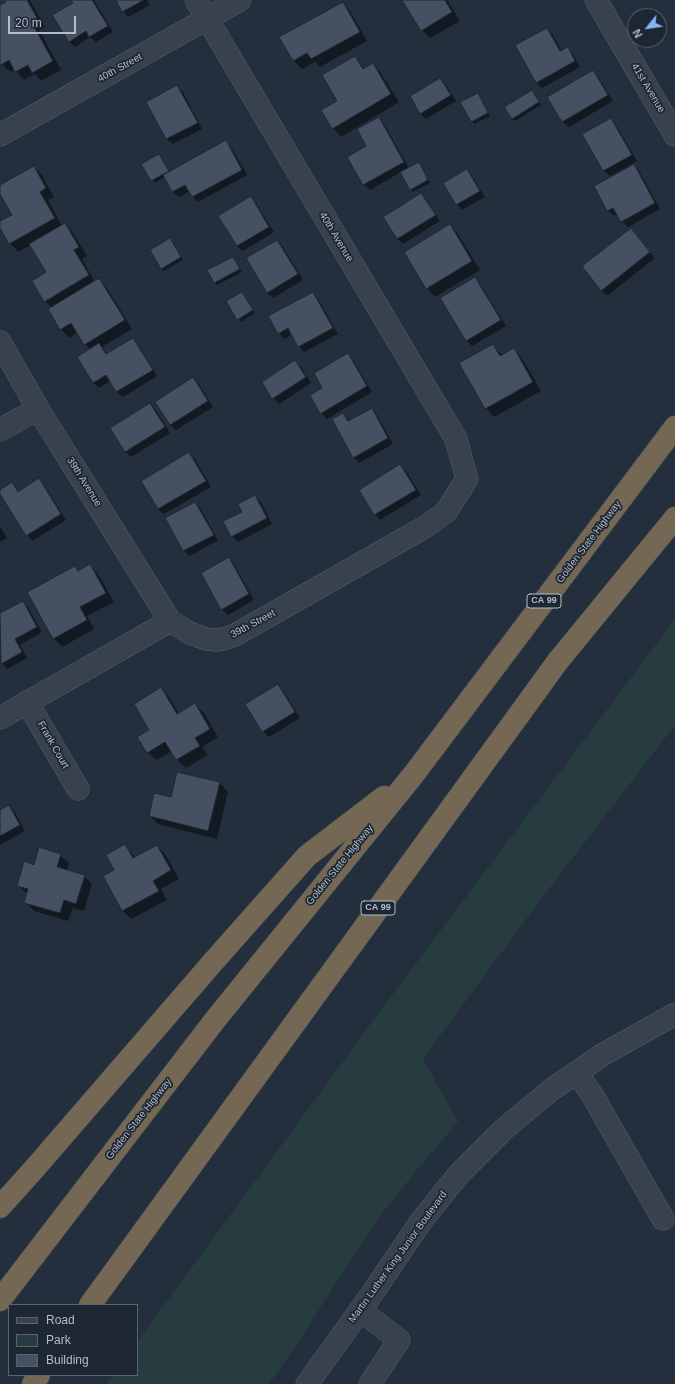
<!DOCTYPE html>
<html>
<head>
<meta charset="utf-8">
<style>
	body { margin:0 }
	#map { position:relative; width:675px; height:1384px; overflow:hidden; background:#242f3e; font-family:Helvetica,sans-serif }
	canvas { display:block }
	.legend { position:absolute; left:8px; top:1304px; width:130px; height:72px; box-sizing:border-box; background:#1d2633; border:1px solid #59626f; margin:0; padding:5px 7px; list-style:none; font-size:12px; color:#b4bcc9 }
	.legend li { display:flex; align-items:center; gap:8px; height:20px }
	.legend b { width:20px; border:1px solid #59626f }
	.north { position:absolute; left:627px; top:8px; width:40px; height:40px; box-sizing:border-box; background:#1d2633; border:1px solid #59626f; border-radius:50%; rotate:240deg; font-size:11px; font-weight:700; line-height:16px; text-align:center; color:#b4bcc9 }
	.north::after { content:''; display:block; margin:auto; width:14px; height:18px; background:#8ab4f8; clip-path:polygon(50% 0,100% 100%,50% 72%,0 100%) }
	.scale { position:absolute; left:8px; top:16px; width:68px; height:18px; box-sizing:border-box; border:2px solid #b4bcc9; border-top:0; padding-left:5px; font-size:12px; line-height:14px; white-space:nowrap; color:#b4bcc9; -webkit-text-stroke:3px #1d2633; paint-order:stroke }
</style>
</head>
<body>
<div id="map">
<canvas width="675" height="1384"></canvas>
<ul class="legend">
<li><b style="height:5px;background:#38414e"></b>Road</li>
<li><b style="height:11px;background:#263c3f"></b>Park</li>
<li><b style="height:11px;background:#455162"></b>Building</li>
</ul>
<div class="north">N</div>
<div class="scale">20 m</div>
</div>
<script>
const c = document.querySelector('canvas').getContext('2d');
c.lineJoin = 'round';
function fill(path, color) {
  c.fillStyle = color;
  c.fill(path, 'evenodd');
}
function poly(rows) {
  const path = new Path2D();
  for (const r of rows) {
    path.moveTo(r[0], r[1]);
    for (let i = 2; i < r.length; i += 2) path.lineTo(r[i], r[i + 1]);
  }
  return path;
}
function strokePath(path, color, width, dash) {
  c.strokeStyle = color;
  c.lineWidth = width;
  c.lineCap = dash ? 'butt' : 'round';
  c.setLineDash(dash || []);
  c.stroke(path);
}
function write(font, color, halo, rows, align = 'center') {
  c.font = font + ' Helvetica,sans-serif';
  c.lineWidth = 3.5;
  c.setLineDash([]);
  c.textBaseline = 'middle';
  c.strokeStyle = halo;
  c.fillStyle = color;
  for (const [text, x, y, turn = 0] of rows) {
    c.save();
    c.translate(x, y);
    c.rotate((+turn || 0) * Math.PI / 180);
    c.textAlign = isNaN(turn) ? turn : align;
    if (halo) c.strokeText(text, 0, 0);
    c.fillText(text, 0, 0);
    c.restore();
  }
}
const green = poly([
	[675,619,675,725,535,907,423,1059,458,1122,416,1171,379,1217,293,1350,269,1384,106,1384,113,1375,137,1375,137,1342,372,1022]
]);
const shadow = poly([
	[6,0,30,0,45,27,39,30,61,70,41,81,35,74,24,80,15,70,10,72,2,64,0,61,0,6,8,2],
	[72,0,94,0,113,32,96,42,90,37,75,47,69,41,74,3],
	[117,0,147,0,150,5,128,17,123,11],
	[404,0,447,0,460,21,430,38,422,30],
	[343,3,351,12,367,41,320,67,315,62,302,69,293,60],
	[547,29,552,34,562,51,568,48,573,54,580,67,542,88,536,82],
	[355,57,365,69,373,64,381,73,399,102,341,137,333,128],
	[593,72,598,77,613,101,569,127,563,122,549,98],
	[440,79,446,85,456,101,426,119,420,113],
	[177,87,183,92,202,129,173,144,167,139,148,103],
	[532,91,541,105,515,121,512,119],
	[478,95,490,116,474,124,471,121],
	[378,118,384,124,409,168,419,163,430,183,413,192,401,172,370,190,364,185,348,157,368,146],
	[611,119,616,125,637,161,610,176,604,171,584,134],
	[226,142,231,147,247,175,198,202,193,197,190,191,179,197,173,192,165,177,155,183,143,165,161,158,170,172],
	[634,165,639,171,660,209,628,227,622,221,618,214,614,216,608,210],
	[34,167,42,175,54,197,48,200,62,226,65,224,73,233,87,256,82,259,95,282,99,280,107,288,132,329,102,347,108,355,133,339,138,345,157,376,123,397,117,392,111,381,99,388,93,383,90,349,85,344,78,332,69,338,61,329,49,310,52,308,45,301,47,273,31,245,18,252,10,243,0,226,0,222,13,215,0,192,0,186],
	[467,170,472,176,485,197,462,210,457,204],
	[421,194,427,200,440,221,403,244,397,239],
	[250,197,256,203,274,232,243,251,237,246],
	[450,225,458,234,480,270,435,297,427,288],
	[631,229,655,258,607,296,601,290],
	[170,239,183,260,164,271,162,268],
	[277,241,282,246,303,280,273,298,267,293],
	[233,258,242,272,217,285,215,282],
	[475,278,480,284,506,326,472,346,467,341,441,299],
	[313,293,318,299,338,334,304,352,299,346,292,334,284,339,279,333],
	[244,296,255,313,241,322,227,302],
	[493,345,503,356,514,350,522,358,541,391,494,417,486,408],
	[347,354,353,360,372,392,327,419,321,413,324,388],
	[295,362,301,367,311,383,279,404,273,398],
	[193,379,199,384,213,407,176,430,170,425],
	[150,404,156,410,170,433,131,457,125,451],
	[372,409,377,415,393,444,359,463,353,457,343,414,350,421],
	[189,453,195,459,211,487,164,514,158,509],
	[400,465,406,471,421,495,380,520,375,514],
	[39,480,44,485,66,520,32,541,27,535,0,491,12,483,19,492],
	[255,496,261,502,272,524,238,542,232,536,225,522,243,512],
	[195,503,200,508,218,540,190,556,184,551,166,519],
	[0,526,7,538,0,542],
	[229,558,234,564,254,600,228,615,222,609],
	[90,566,98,574,114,602,87,616,94,629,62,647,54,639,74,567,79,572],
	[22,602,28,607,42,632,20,645,27,658,7,669,0,661,0,614],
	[278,686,283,691,300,718,269,737,263,731,247,705],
	[161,688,169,697,179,714,195,705,204,713,218,737,202,747,208,755,186,768,177,760,172,751,156,760,147,752,150,730],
	[220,783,228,792,217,839,158,824,150,816,171,798],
	[9,806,15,812,25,831,0,845,0,811],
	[125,846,136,858,157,846,165,854,179,879,161,889,167,900,131,919,123,911,105,877,116,871],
	[60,855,69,863,67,871,84,876,92,884,84,911,73,908,68,921,34,911,25,902,28,894,18,886,35,866]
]);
const building = poly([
	[5,0,27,0,37,18,31,21,53,61,32,73,28,65,15,72,9,60,1,65,0,63,0,5,6,2,5,0],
	[71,0,92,0,108,26,89,37,86,31,69,42,52,15,73,3,71,0],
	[116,0,144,0,122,12,116,0],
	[402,0,445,0,452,12,421,31,402,0],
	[343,2,360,32,311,59,307,53,293,61,279,37,343,2],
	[547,28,560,51,568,47,575,61,536,83,515,45,547,28],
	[355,56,363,69,373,63,391,94,332,129,321,110,337,101,322,75,355,56],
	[593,70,608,95,562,122,547,97,593,70],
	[440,78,451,95,420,114,410,96,440,78],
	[177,85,198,123,166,139,146,102,177,85],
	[532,90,539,102,512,119,504,107,532,90],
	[478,93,488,113,471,122,460,102,478,93],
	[379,117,404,162,363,185,347,157,366,146,357,129,379,117],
	[611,118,632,155,603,171,582,134,611,118],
	[226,140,242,170,192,197,185,185,172,192,163,175,226,140],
	[159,154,169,171,151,181,141,164,159,154],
	[419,162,428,180,410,190,400,172,419,162],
	[634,164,655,203,621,222,613,208,607,211,594,186,634,164],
	[34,166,46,188,40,192,55,218,9,244,0,228,0,221,12,215,0,194,0,185,34,166],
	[467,169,480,191,456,205,443,183,467,169],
	[421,193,436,215,397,239,383,217,421,193],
	[251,196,269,227,237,246,218,216,251,196],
	[65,223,79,247,74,250,89,275,44,302,32,281,46,272,29,244,65,223],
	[450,224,472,261,426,289,404,252,450,224],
	[631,228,650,252,601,291,582,266,631,228],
	[170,238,181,257,161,269,150,250,170,238],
	[277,240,298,274,267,293,246,258,277,240],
	[233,257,240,269,214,283,207,270,233,257],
	[475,277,501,320,466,341,440,298,475,277],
	[99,278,125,320,84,345,71,323,60,330,48,309,99,278],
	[242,292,253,310,237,320,226,301,242,292],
	[313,292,333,328,298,347,288,328,278,334,268,316,313,292],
	[133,338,153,370,116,392,106,375,93,383,77,357,99,343,106,354,133,338],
	[493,344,500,356,514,348,533,382,485,409,459,363,493,344],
	[348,353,367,386,320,414,310,395,322,388,314,373,348,353],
	[295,360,306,377,272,399,262,382,295,360],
	[193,377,208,401,170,425,155,402,193,377],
	[150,403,165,427,125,452,110,428,150,403],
	[372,408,388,438,353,458,332,419,343,413,348,421,372,408],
	[189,452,206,481,158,509,141,481,189,452],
	[400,464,416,490,374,515,359,490,400,464],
	[39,478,61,514,26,536,0,494,0,490,12,482,18,492,39,478],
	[255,495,267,518,231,537,223,521,242,512,238,504,255,495],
	[195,502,214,535,183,551,165,518,195,502],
	[229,557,249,594,221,610,201,573,229,557],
	[90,564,106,593,80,607,87,620,53,639,27,592,75,566,78,571,90,564],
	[23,601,37,627,15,639,22,652,1,664,0,613,23,601],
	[278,684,295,712,262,732,245,704,278,684],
	[161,687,177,714,195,703,210,729,195,738,200,746,176,760,165,742,147,753,137,737,149,730,134,704,161,687],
	[177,772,220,782,208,831,149,816,154,793,171,797,177,772],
	[9,805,20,825,0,836,0,810,9,805],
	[125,844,133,858,157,845,171,870,153,881,159,891,122,911,103,876,114,870,106,855,125,844],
	[39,847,61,854,57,867,85,875,76,904,64,900,60,913,24,903,28,889,17,886,24,861,34,865,39,847]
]);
const minor = poly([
	[596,0,675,135],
	[0,135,240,0],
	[0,342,38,409,170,621,190,633,206,639,216,640,224,639,235,635,425,527,446,512,467,479,456,439,196,0],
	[0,430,38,409],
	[27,702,78,789],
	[0,718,170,621],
	[577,1072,594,1098,663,1219],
	[360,1310,399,1340,370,1384],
	[307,1384,369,1298,422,1220,459,1174,503,1130,551,1090,602,1055,675,1014]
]);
const highway = poly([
	[0,1207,35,1168,213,962,307,856,384,797],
	[0,1300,215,1020,414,774,675,427],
	[90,1305,558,661,675,518],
	[33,1384,39,1375]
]);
const shields = [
	[544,601,34],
	[378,908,34]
];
const shieldNames = [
	["CA 99",544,601],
	["CA 99",378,908]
];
const streetNames = [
	["40th Street",120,68,-29],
	["41st Avenue",648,88,59],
	["40th Avenue",336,237,59],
	["39th Avenue",84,482,58],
	["Golden State Highway",589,542,-53],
	["39th Street",253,624,-28],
	["Frank Court",53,745,60],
	["Golden State Highway",340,865,-51],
	["Golden State Highway",139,1119,-52],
	["Martin Luther King Junior Boulevard",398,1257,-54]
];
fill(green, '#263c3f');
fill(shadow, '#0007');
fill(building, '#455162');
strokePath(building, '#1f2835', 1);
strokePath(minor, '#565f6c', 23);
strokePath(highway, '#434c59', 23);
strokePath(minor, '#38414e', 22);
strokePath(highway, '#746855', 22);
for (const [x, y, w] of shields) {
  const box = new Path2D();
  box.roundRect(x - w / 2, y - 7, w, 14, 3);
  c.fillStyle = '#1d2633';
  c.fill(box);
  strokePath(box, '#b4bcc9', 1);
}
write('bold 9px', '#b4bcc9', null, shieldNames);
write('10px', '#b4bcc9', '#1d2633', streetNames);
</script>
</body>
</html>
